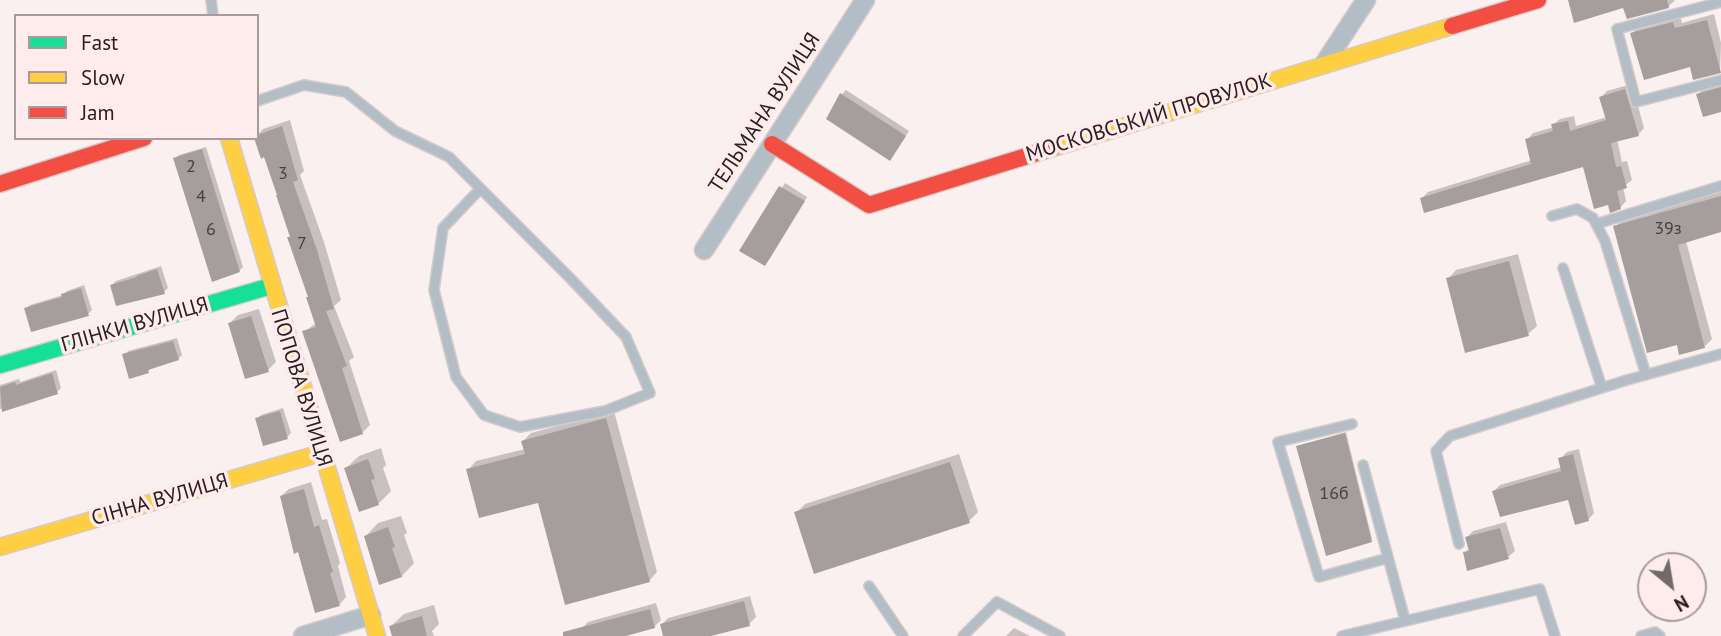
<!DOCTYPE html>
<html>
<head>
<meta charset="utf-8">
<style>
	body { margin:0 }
	#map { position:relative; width:1721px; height:636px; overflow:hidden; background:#faf0f0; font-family:"PT Sans",sans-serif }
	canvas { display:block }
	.legend { position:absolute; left:14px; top:14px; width:245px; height:126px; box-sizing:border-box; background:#feecec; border:2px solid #aa9a9b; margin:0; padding:9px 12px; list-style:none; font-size:21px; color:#2b2021 }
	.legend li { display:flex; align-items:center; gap:14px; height:35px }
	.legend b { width:35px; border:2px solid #aa9a9b }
	.north { position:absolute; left:1637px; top:552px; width:70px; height:70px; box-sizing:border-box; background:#feecec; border:2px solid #aa9a9b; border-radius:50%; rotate:150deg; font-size:19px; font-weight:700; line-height:28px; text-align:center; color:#2b2021 }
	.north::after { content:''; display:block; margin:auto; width:24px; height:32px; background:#736969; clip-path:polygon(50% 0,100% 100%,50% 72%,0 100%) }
</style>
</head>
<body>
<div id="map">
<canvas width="1721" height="636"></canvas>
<ul class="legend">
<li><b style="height:9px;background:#16e098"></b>Fast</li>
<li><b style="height:9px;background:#ffcf43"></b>Slow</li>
<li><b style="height:9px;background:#f24e42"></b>Jam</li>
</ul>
<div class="north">N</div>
</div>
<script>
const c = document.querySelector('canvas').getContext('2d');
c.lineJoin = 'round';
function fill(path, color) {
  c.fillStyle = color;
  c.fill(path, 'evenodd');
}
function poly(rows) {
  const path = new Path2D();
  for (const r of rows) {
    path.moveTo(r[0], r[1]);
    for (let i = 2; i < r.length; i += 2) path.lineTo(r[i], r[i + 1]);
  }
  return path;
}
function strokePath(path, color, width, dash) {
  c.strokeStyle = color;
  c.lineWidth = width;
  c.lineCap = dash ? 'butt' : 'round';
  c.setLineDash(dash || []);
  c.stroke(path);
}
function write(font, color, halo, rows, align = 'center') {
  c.font = font + ' "PT Sans",sans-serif';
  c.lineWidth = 7;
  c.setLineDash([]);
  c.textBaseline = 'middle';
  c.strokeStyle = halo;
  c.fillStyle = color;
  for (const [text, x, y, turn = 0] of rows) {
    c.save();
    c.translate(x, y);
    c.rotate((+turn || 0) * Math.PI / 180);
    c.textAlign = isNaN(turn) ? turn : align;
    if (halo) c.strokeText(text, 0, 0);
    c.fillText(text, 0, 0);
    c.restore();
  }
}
const shadow = poly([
	[1570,0,1675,0,1668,7,1625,6],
	[1714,14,1721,43,1720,72,1691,65,1632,33,1639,27,1680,16,1682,23],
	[1721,83,1721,110,1698,94,1705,88],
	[1632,84,1644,128,1638,135,1617,139,1622,162,1627,161,1632,180,1623,187,1626,201,1620,208,1609,203,1584,165,1422,198,1428,192,1532,160,1527,140,1533,133,1554,127,1553,125,1560,119,1574,116,1576,126,1607,117,1601,97,1607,91],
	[846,90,909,131,894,154,842,94],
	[290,120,304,171,300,175,324,242,341,300,334,306,354,357,349,361,370,425,362,433,304,332,316,323,279,194,257,138,257,135,263,129],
	[206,147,243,267,239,271,175,159,179,155],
	[785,183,807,197,769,260,742,250],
	[1721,191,1721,230,1686,241,1712,339,1704,347,1678,343,1615,227,1623,219],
	[1518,254,1537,326,1528,334,1448,279,1456,270],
	[161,266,168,288,164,292,112,285,116,281],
	[84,285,92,310,88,314,26,309,30,305,63,295,67,291],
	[259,309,276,362,268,370,230,323,238,315],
	[177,338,182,355,178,359,153,367,148,371,124,355,128,351],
	[56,370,61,388,57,392,21,405,0,409,0,385,19,379,20,382],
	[283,408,291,433,287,437,257,419,261,415],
	[614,411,657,572,649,581,539,501,468,470,476,461,525,449,523,441,531,433],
	[1346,432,1372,539,1371,540,1297,446],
	[381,448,386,465,383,468,391,491,378,504,346,468,359,456],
	[1579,449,1594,513,1588,520,1570,498,1494,491,1500,485,1562,467,1560,459,1567,452],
	[959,454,978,512,969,521,796,513,805,504],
	[311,482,322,520,327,519,340,563,338,566,346,597,339,605,281,496,289,489],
	[401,516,407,533,404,535,414,563,402,576,380,583,366,536,378,523],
	[1506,522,1515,551,1508,557,1464,553,1470,548,1467,537,1473,531],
	[750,596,756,617,749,624,704,636,665,636,662,624,668,618],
	[656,603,661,620,654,627,620,636,584,636,582,628,588,622],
	[434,605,439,624,432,631,434,636,394,636,391,626,404,614],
	[1014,628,1030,636,1006,636]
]);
const building = poly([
	[1568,0,1667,0,1669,8,1627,19,1623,8,1574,23],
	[1707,20,1721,73,1693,80,1690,67,1644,80,1630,33,1673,22,1675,28],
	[1721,87,1721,112,1703,117,1696,94],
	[1625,89,1639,136,1611,143,1616,167,1621,166,1627,188,1617,191,1621,209,1610,213,1608,205,1594,209,1583,167,1424,213,1420,198,1531,164,1525,139,1553,131,1551,124,1568,121,1570,131,1606,120,1599,97],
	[840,93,906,136,890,161,826,119],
	[282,126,298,180,293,182,317,250,334,309,326,311,347,366,342,368,363,434,340,442,302,331,316,327,306,297,308,297,287,237,290,237,276,195,277,195,264,157,261,159,254,138,257,138,257,135],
	[202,149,240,272,212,282,173,158],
	[779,186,805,201,765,266,739,251],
	[1721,196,1721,232,1678,245,1705,348,1679,355,1677,345,1647,353,1613,226],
	[1509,261,1529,336,1465,353,1446,278],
	[157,269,165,294,116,306,110,285,137,277,136,276],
	[81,288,89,316,31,332,24,308,62,297,61,294],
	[251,316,269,372,245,379,228,323],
	[173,341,179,360,148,370,149,373,129,379,122,354],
	[52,373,58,394,2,412,0,387,15,382,16,385],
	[280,411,288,439,263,446,255,418],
	[606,418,650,582,565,605,538,503,479,518,466,469,525,454,521,441],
	[1345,433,1372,542,1326,556,1296,446],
	[1573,454,1589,521,1575,525,1568,500,1500,517,1492,491,1561,471,1558,458],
	[368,459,375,479,371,480,379,505,359,512,344,468],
	[950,462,970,523,814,574,794,512],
	[304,489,314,527,319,525,333,572,330,573,340,606,315,613,298,552,294,554,280,496],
	[388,527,395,547,392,548,402,577,379,585,364,536],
	[1500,528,1509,559,1467,571,1463,552,1469,551,1465,537],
	[744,601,750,626,711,636,663,636,660,624],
	[650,609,655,628,626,636,563,636,563,632],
	[422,616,427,636,392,636,389,626]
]);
const lane = poly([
	[211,0,213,16],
	[1721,2,1617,29,1636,102,1721,80],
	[257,101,304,85,346,92,395,131,449,157,571,279,626,337,650,393,605,411,520,427,484,415,456,377,434,290,443,228,480,189],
	[1552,216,1577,209,1593,218,1605,241,1646,375],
	[1596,224,1721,186],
	[1563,268,1602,388],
	[1352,424,1278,442,1319,577,1388,558],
	[1363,465,1405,620],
	[1459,544,1436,451,1450,436,1627,380,1721,354],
	[869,586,903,636],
	[963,636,997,602,1060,636],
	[1342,636,1540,589,1555,636],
	[1641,636,1655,632,1660,636]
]);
const street = poly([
	[1324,64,1366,0],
	[704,250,865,0],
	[303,636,371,615]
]);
const fast = poly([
	[0,365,271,286]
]);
const slow = poly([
	[229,138,377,636],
	[1053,148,1452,26],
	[0,547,321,453]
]);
const jam = poly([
	[1452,26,1538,0],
	[772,144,869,205,1053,148],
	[0,184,144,138]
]);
const numberNames = [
	["2",191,167],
	["3",283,174],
	["4",201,197],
	["39з",1668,229],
	["6",211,230],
	["7",302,244],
	["16б",1334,494]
];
const streetNames = [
	["ТЕЛЬМАНА ВУЛИЦЯ",765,113,-57],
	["МОСКОВСЬКИЙ ПРОВУЛОК",1149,118,-17],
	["ГЛІНКИ ВУЛИЦЯ",135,325,-16],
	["ПОПОВА ВУЛИЦЯ",301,388,73],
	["СІННА ВУЛИЦЯ",160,500,-16]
];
fill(shadow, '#0003');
fill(building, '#a69d9d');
strokePath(lane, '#d4cbcc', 12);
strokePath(street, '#d4cbcc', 21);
strokePath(fast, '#d4cbcc', 19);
strokePath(slow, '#d4cbcc', 19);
strokePath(jam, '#d4cbcc', 19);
strokePath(lane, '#b3bdc5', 9);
strokePath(street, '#b3bdc5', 18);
strokePath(fast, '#16e098', 16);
strokePath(slow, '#ffcf43', 16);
strokePath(jam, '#f24e42', 16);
write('18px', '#4a3f40', null, numberNames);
write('21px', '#2b2021', '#feecec', streetNames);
</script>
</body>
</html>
